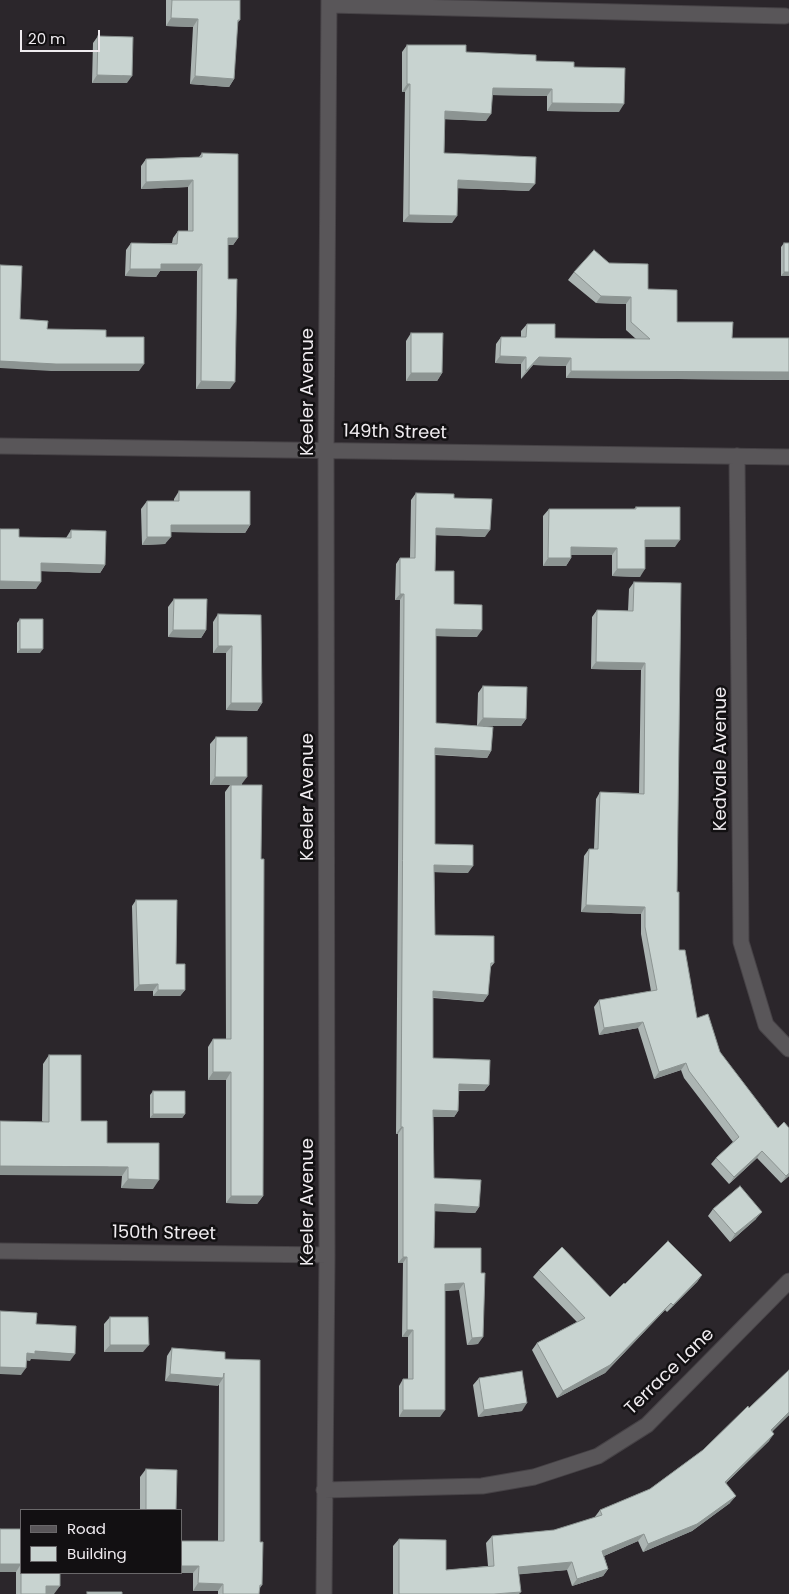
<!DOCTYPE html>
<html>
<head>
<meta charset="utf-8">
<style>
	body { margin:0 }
	#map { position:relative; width:789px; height:1594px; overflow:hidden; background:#2b262b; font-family:Poppins,sans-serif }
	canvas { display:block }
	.legend { position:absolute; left:20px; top:1509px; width:162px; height:65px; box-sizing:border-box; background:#121012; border:1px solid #6a686a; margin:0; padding:6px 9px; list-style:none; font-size:15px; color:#efebef }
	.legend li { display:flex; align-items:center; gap:10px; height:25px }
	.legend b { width:25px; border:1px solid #6a686a }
	.scale { position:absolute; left:20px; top:30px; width:80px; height:22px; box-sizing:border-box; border:2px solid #efebef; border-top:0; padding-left:6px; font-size:15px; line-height:18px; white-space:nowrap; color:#efebef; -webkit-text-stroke:4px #121012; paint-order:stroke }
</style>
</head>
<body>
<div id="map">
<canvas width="789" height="1594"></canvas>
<ul class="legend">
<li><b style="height:6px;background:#595659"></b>Road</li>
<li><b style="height:14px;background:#c8d3d0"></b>Building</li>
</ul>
<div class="scale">20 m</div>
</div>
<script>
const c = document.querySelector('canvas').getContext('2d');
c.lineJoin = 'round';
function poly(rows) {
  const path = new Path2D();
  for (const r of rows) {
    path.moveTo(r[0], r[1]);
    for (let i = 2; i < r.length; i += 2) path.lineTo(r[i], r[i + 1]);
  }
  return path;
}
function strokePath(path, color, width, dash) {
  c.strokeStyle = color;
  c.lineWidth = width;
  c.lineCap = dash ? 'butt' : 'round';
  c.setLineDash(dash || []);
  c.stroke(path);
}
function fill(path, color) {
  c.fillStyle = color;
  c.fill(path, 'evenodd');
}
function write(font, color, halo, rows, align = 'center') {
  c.font = font + ' Poppins,sans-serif';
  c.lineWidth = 5;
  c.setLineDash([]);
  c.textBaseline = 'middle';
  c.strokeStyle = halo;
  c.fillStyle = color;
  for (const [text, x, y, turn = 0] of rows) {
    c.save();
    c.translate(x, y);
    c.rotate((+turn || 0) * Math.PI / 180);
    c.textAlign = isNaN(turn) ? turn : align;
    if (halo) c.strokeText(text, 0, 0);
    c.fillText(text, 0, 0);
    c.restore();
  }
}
const minor = poly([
	[329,5,785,16],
	[0,446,789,457],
	[737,456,741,942,766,1025,789,1049],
	[0,1251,327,1255],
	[324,1490,482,1486,534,1477,598,1456,647,1425,789,1281],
	[324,1594,327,1255,326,451,329,0]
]);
const wall = poly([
	[166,0,240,0,240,20,237,23,234,79,229,87,190,84,193,27,166,26],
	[98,36,127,83,92,83,93,43],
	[407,45,536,61,574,67,619,112,547,111,547,96,492,95,486,121,445,119,444,153,529,191,457,188,452,223,403,222,405,92,402,92,402,52],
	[202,153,238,238,233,245,228,245,228,279,230,389,196,389,197,271,160,271,156,277,125,276,126,250,131,243,172,243,173,238,178,231,188,231,188,187,141,189,141,166,146,159,199,157],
	[784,243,789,276,781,276,781,247],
	[609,263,648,289,677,322,732,338,789,338,789,380,566,378,566,366,533,365,521,379,521,364,495,363,496,344,501,337,521,337,521,331,527,324,555,338,636,339,626,330,626,304,596,303,568,280,574,272],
	[411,333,442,373,437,381,406,381,406,341],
	[179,491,250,525,245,533,171,532,165,544,142,545,141,509,147,501,174,501,174,499],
	[416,493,454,498,485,537,436,535,435,571,454,604,477,637,436,636,436,723,477,726,478,693,483,686,526,719,521,726,483,726,491,751,487,758,435,755,435,844,468,873,434,872,435,935,494,963,490,968,488,995,483,1002,433,998,433,1058,489,1085,484,1091,459,1091,458,1111,454,1117,433,1117,434,1178,479,1207,475,1213,435,1211,434,1248,481,1248,478,1344,467,1345,459,1290,445,1291,440,1417,399,1417,399,1386,403,1379,408,1379,408,1337,402,1337,403,1263,398,1263,398,1134,396,1134,400,600,395,600,396,564,400,558,410,558,411,500],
	[636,507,675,547,645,547,640,577,612,576,612,555,571,555,571,558,566,566,543,566,543,516,549,509,634,509],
	[0,529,19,537,66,538,71,530,105,565,100,573,41,571,36,589,0,589],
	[634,582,677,892,679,950,697,1018,720,1052,789,1176,781,1183,757,1158,729,1184,711,1164,716,1158,733,1142,684,1078,681,1070,654,1079,638,1028,599,1035,594,1007,599,1000,651,991,641,934,641,914,581,912,584,856,589,849,594,849,596,799,600,792,639,793,641,670,591,669,592,617,597,610,628,611,629,589],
	[174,599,206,630,201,638,168,637,168,607],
	[218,614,262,703,257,711,226,710,226,653,213,653,213,622],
	[20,619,40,653,17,653,17,623],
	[216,737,242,785,261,859,263,1196,257,1204,226,1203,226,1080,208,1080,208,1047,213,1039,226,1039,225,792,230,785,210,785,210,744],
	[136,900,185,990,180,996,153,996,153,991,134,991,132,906],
	[49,1055,81,1121,107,1143,153,1189,121,1188,122,1176,42,1121,43,1064],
	[153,1091,185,1114,182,1118,150,1118,150,1095],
	[713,1209,756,1219,730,1242,708,1216],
	[539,1270,610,1297,625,1284,702,1275,697,1282,667,1312,665,1310,605,1373,557,1398,532,1350,537,1343,577,1322,533,1277],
	[110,1317,143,1352,104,1352,104,1324],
	[172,1348,225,1359,260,1542,262,1585,259,1589,259,1594,218,1594,218,1591,193,1591,193,1573,161,1573,218,1541,219,1385,165,1381,167,1356],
	[789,1370,789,1415,772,1431,769,1441,726,1483,730,1503,692,1531,643,1552,638,1541,604,1556,608,1569,603,1576,572,1586,567,1570,519,1574,519,1594,393,1594,393,1546,399,1539,446,1570,488,1566,486,1543,492,1536,554,1530,594,1518,600,1510,650,1489,703,1450,749,1408],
	[479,1378,522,1411,478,1417,473,1385],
	[146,1469,176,1510,140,1510,140,1477],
	[0,1529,54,1594,16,1594,16,1572,0,1572]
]);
const shadedWall = poly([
	[171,18,198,19,193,27,166,26],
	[97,75,132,76,127,83,92,83],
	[195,76,234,79,229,87,190,84],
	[407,84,410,84,405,92,402,92],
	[493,88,552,89,547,96,488,95],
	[552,103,624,104,619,112,547,111],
	[445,111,491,114,486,121,439,119],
	[193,180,188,187,141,189,146,182],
	[458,180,535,184,529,191,452,188],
	[409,215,457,216,452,223,403,222],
	[228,238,238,238,233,245,223,245],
	[161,264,202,264,197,271,160,271,156,277,125,276,130,269],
	[784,272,789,272,789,276,781,276],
	[601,296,631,297,626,304,596,303],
	[500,356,526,357,521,364,495,363],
	[539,357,571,358,566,366,533,365,521,379,526,371],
	[0,361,144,364,139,371,51,371,0,368],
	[571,371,789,372,789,380,566,378],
	[411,373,442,373,437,381,406,381],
	[201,381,235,382,230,389,196,389],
	[171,525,250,525,245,533,165,532],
	[436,528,490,530,485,537,431,535],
	[147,537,171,537,165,544,142,545],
	[645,540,680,540,675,547,640,547],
	[571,547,617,548,612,555,566,555],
	[548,558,571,558,566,566,543,566],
	[41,563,105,565,100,573,36,571],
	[617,569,645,569,640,577,612,576],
	[0,581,41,582,36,589,0,589],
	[400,594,404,594,400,600,395,600],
	[436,629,482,630,477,637,431,636],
	[173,630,206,630,201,638,168,637],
	[218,646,232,646,226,653,213,653],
	[20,649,43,649,40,653,17,653],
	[596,662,645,663,641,670,591,669],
	[231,703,262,703,257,711,226,710],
	[483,718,526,719,521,726,477,726],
	[435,748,491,751,487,758,430,754],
	[215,777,247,777,241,785,210,785],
	[434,865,473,866,468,873,430,872],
	[586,905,645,907,641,914,581,912],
	[158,984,153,991,134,991,139,985],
	[158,990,185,990,180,996,153,996],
	[433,991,488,995,483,1002,429,997],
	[643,1022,638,1028,599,1035,604,1028],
	[686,1063,681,1070,654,1079,659,1072],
	[213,1072,231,1072,226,1080,208,1080],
	[459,1084,489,1085,484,1091,454,1090],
	[433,1110,458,1111,454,1117,428,1117],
	[153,1114,185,1114,182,1118,150,1118],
	[401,1127,403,1127,398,1134,396,1134],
	[762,1151,757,1158,729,1184,734,1177],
	[0,1166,128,1167,122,1176,0,1175],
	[789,1173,789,1176,781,1183,786,1176],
	[128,1179,159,1180,153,1189,121,1188],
	[231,1196,263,1196,257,1204,226,1203],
	[435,1204,479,1207,475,1213,430,1211],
	[762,1212,756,1219,730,1242,735,1234],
	[403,1257,407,1257,403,1263,398,1263],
	[702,1275,697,1282,667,1312,673,1305],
	[464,1283,459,1290,440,1291,445,1284],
	[671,1303,665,1310,605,1373,557,1398,563,1391],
	[407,1330,413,1330,408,1337,402,1337],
	[483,1337,478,1344,467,1345,472,1338],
	[110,1345,149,1345,143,1352,104,1352],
	[35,1351,75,1354,70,1361,31,1359,30,1361,22,1360,27,1353],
	[0,1367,26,1368,21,1375,0,1374],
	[170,1374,223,1378,218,1386,165,1381],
	[527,1403,522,1411,478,1417,484,1410],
	[403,1410,445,1410,440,1417,399,1417],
	[789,1412,789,1415,766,1438,771,1430],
	[774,1434,769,1441,720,1489,725,1482],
	[736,1496,730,1503,692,1531,643,1552,648,1544],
	[644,1534,638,1541,597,1559,602,1551],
	[572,1562,567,1570,513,1575,518,1567],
	[0,1564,21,1564,16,1572,0,1572],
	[181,1566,199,1566,193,1573,161,1573,181,1573],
	[608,1569,603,1576,572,1586,577,1579],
	[198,1583,223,1584,218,1591,193,1591],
	[46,1586,60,1586,54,1594,41,1594],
	[521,1592,519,1594,494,1594]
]);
const building = poly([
	[172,0,240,0,240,20,238,20,234,79,195,76,198,19,171,18,172,0],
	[98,36,133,37,132,76,97,75,98,36],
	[407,45,466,45,466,52,536,55,536,61,574,62,574,67,625,68,624,104,552,103,552,89,493,88,491,114,445,111,444,153,536,157,535,184,458,180,457,216,409,215,410,84,407,84,407,45],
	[202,153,238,154,238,238,228,238,228,279,237,279,235,382,201,381,202,264,161,264,161,269,130,269,131,243,177,244,178,231,193,231,193,180,146,182,146,159,202,157,202,153],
	[784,243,789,243,789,272,784,272,784,243],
	[594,250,609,263,648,264,648,289,677,290,677,322,733,322,732,338,789,338,789,372,571,371,571,358,539,357,526,371,526,357,500,356,501,337,526,337,527,324,555,324,555,338,650,339,631,322,631,297,601,296,574,272,594,250],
	[0,265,22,266,20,319,48,321,47,329,106,330,106,337,144,337,144,364,56,364,0,361,0,265],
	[411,333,443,333,442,373,411,373,411,333],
	[179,491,250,491,250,525,171,525,171,537,147,537,147,501,179,501,179,491],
	[416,493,454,494,454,498,492,499,490,530,436,528,435,571,454,571,454,604,482,605,482,630,436,629,436,723,493,727,491,751,435,748,435,844,473,845,473,866,434,865,435,935,494,936,494,963,491,963,488,995,433,991,433,1058,490,1060,489,1085,459,1084,458,1111,433,1110,434,1178,481,1180,479,1207,435,1204,434,1248,481,1248,481,1273,485,1273,483,1337,472,1338,464,1283,445,1284,445,1410,403,1410,403,1379,413,1379,413,1330,407,1330,407,1257,403,1257,403,1127,401,1127,404,594,400,594,400,558,415,558,416,493],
	[636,507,680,507,680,540,645,540,645,569,617,569,617,548,571,547,571,558,548,558,549,509,636,509,636,507],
	[0,529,19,529,19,537,71,538,71,530,106,531,105,565,41,563,41,582,0,581,0,529],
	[634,582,681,583,677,892,679,892,679,950,685,950,697,1018,708,1014,720,1052,778,1128,784,1122,789,1128,789,1173,786,1176,762,1151,734,1177,716,1158,739,1137,689,1071,686,1063,659,1072,643,1022,604,1028,599,1000,657,990,645,927,645,907,586,905,589,849,598,849,600,792,644,794,645,663,596,662,597,610,633,611,634,582],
	[174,599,207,599,206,630,173,630,174,599],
	[218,614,261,615,262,703,231,703,232,646,218,646,218,614],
	[20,619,43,619,43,649,20,649,20,619],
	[483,686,527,687,526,719,483,718,483,686],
	[216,737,247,737,247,777,215,777,216,737],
	[231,785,262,785,261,859,264,859,263,1196,231,1196,231,1072,213,1072,213,1039,231,1039,231,785],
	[136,900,177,900,176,964,185,964,185,990,158,990,158,984,139,985,136,900],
	[49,1055,81,1055,81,1121,107,1121,107,1143,159,1143,159,1180,128,1179,128,1167,0,1166,0,1121,49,1122,49,1055],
	[153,1091,185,1091,185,1114,153,1114,153,1091],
	[740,1186,762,1212,735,1234,713,1209,740,1186],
	[668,1241,702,1275,673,1305,671,1303,610,1365,563,1391,537,1343,585,1318,539,1270,562,1247,610,1297,624,1283,625,1284,668,1241],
	[0,1311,37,1313,36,1324,76,1326,75,1354,35,1351,35,1354,27,1353,26,1368,0,1367,0,1311],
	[110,1317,148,1317,149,1345,110,1345,110,1317],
	[172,1348,225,1352,225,1359,260,1360,260,1542,263,1542,262,1585,260,1585,259,1594,223,1594,223,1584,198,1583,199,1566,181,1566,181,1541,224,1541,224,1373,223,1378,170,1374,172,1348],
	[789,1370,789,1412,771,1430,774,1434,725,1482,736,1496,697,1524,648,1544,644,1534,602,1551,608,1569,577,1579,572,1562,518,1567,521,1592,494,1594,399,1594,399,1539,446,1540,446,1570,494,1566,492,1536,554,1530,602,1515,600,1510,650,1489,703,1450,748,1406,749,1408,789,1370],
	[522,1371,527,1403,484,1410,479,1378,522,1371],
	[146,1469,177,1470,176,1510,146,1510,146,1469],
	[0,1529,21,1529,21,1573,60,1573,60,1586,46,1586,46,1594,21,1594,21,1564,0,1564,0,1529],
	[87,1592,122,1592,122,1594,87,1594,87,1592]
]);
const streetNames = [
	["Keeler Avenue",308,392,-90],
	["149th Street",395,433,1],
	["Kedvale Avenue",721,759,-90],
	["Keeler Avenue",308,797,-90],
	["Keeler Avenue",308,1202,-90],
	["150th Street",164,1234,1],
	["Terrace Lane",670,1372,-44]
];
strokePath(minor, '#464246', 17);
strokePath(minor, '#595659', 15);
fill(wall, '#acb5b3');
fill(shadedWall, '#8c9492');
fill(building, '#c8d3d0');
strokePath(building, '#8c9492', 1);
write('18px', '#efebef', '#121012', streetNames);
</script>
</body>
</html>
